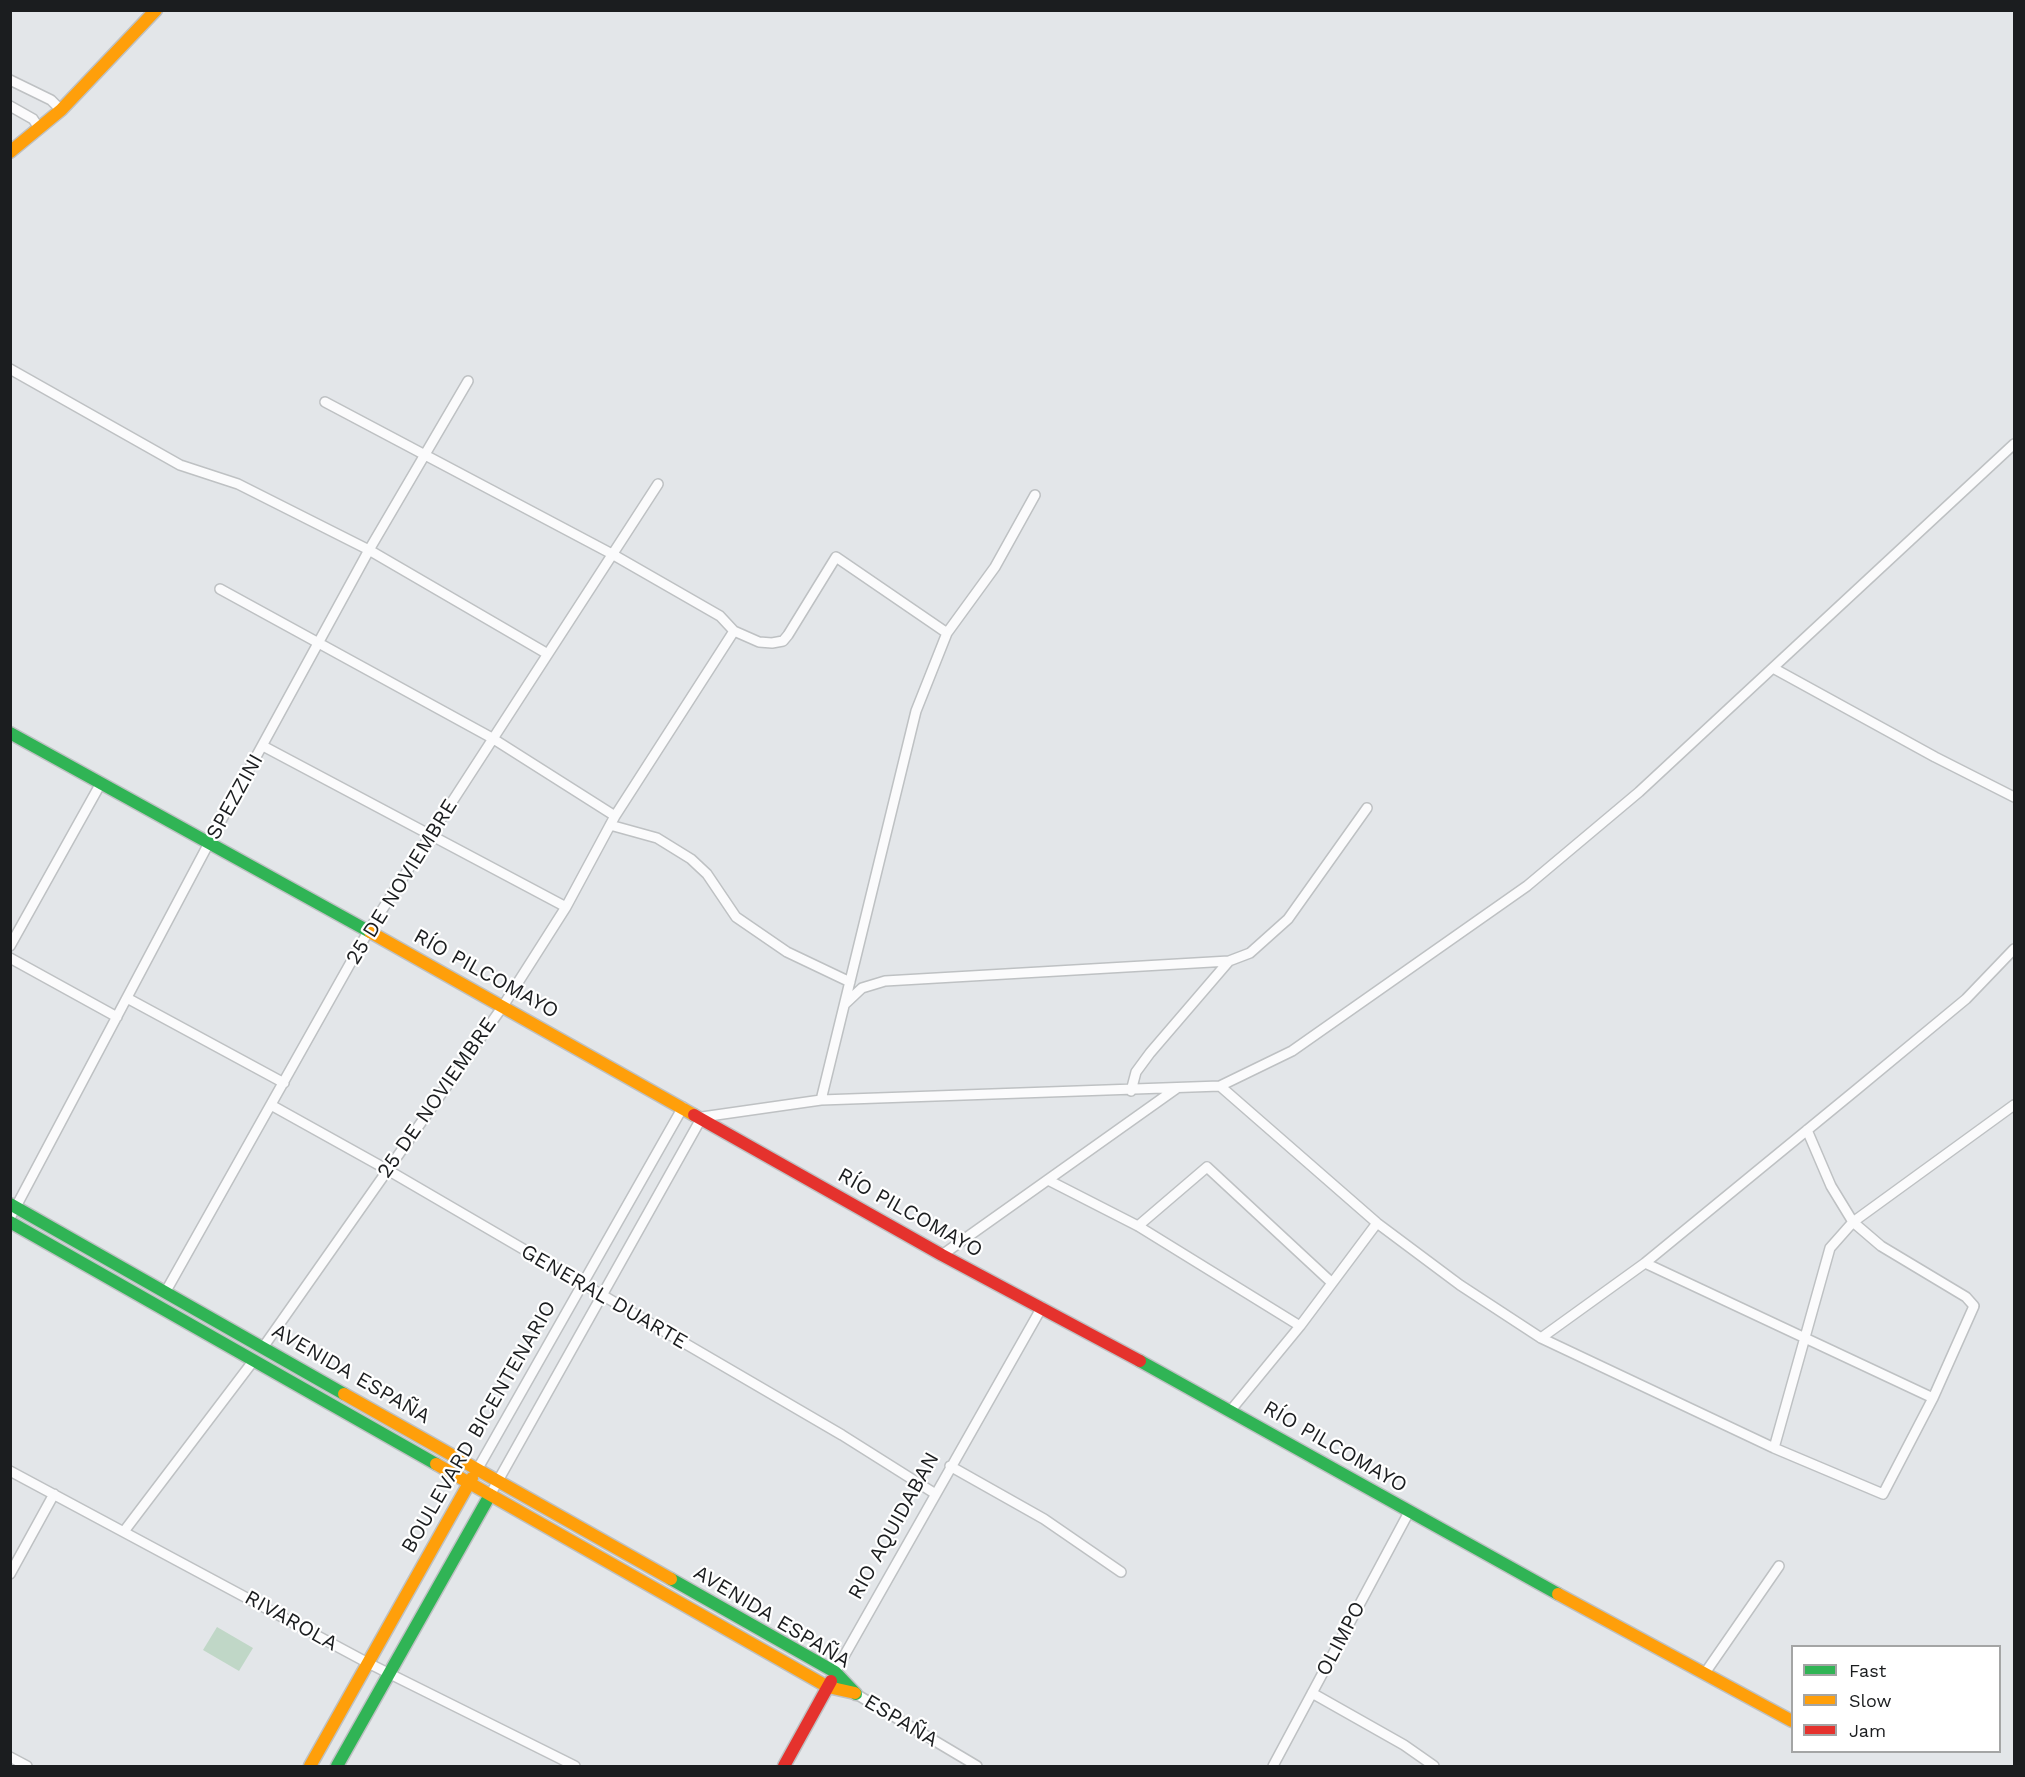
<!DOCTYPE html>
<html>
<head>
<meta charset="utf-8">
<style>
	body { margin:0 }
	#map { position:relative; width:2025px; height:1777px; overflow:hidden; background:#e3e6e9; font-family:"Work Sans",sans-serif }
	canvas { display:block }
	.frame { position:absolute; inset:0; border:12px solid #1b1d1f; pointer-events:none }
	.legend { position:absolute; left:1791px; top:1645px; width:210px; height:108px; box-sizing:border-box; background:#fff; border:2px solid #a4a5a5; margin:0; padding:8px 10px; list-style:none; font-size:18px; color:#1b1d1f }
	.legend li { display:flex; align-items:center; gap:12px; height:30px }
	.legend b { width:30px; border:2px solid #a4a5a5 }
</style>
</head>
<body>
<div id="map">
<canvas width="2025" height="1777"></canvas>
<div class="frame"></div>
<ul class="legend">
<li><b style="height:8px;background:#30b455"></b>Fast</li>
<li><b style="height:8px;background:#ff9f0a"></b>Slow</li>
<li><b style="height:8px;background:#e5322d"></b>Jam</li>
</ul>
</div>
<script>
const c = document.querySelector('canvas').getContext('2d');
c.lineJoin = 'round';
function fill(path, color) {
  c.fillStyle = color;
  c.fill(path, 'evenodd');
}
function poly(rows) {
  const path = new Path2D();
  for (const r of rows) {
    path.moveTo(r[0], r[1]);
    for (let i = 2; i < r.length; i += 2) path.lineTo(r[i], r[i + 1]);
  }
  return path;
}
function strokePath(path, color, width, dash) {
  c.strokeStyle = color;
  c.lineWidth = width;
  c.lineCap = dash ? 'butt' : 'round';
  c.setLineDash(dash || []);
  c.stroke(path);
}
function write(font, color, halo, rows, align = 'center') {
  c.font = font + ' "Work Sans",sans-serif';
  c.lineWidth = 4.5;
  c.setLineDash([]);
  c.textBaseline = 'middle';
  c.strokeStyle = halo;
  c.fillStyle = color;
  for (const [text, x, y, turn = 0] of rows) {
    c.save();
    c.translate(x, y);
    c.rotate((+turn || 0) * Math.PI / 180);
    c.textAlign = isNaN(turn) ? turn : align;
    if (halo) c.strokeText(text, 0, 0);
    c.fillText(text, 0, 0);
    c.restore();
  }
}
const green = poly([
	[217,1627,253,1648,239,1671,203,1650]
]);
const street = poly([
	[10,80,51,100,61,110],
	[10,106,33,119,39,128],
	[10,369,180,465,238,484,369,550,546,653],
	[325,402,612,554,720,616,734,631,759,642,772,643,783,641,788,635,836,557,947,633],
	[220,589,492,738,615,816],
	[1773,668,1935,757,2014,797],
	[263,746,566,907],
	[610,825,657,838,691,859,707,874,736,917,787,952,850,982],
	[10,946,101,783],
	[10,958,117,1017],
	[127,998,284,1083],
	[845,1004,862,988,885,981,1229,961],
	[1220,1086,1377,1223,1460,1285,1541,1338,1774,1448,1883,1494,1933,1398,1974,1306,1966,1297,1881,1246,1853,1222,1831,1186,1807,1130],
	[1131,1091,1136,1072,1150,1053,1229,961,1250,953,1288,919,1367,808],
	[821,1100,916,711,947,633,995,567,1035,495],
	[271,1105,386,1169,842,1435,934,1493],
	[1048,1180,1138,1226,1300,1326],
	[10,1218,210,841,369,550,468,381],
	[1138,1226,1207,1167,1331,1282],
	[942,1255,1177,1088],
	[1645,1263,1933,1398],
	[166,1291,369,930,658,484],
	[1541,1338,1645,1263,1856,1090,1966,999,2014,949],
	[264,1346,503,1006,566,907,615,816,734,631],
	[1231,1410,1300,1326,1377,1223],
	[1774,1448,1830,1248,1853,1222,2014,1105],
	[950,1466,1044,1519,1121,1572],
	[477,1470,683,1107],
	[10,1471,368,1663,575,1766],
	[490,1495,702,1117,821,1100,1220,1086,1292,1051,1527,886,1639,792,2014,444],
	[125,1530,254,1360],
	[10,1574,54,1494],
	[835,1672,1042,1307],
	[1705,1673,1779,1566],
	[1312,1693,1404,1745,1434,1766],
	[856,1694,977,1766],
	[10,1757,27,1766],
	[1273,1766,1409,1512]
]);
const fast = poly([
	[10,733,370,932],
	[10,1204,344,1394],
	[10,1222,436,1464],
	[1140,1361,1558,1594],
	[671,1579,835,1672,856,1694],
	[337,1766,490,1495]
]);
const slow = poly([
	[10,152,61,110,156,10],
	[370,932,694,1115],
	[344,1394,671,1579],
	[436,1464,828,1687,855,1693],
	[1558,1594,1792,1721],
	[310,1766,472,1478]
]);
const jam = poly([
	[694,1115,942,1255,1140,1361],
	[784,1766,831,1681]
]);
const streetNames = [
	["SPEZZINI",235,797,-61],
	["25 DE NOVIEMBRE",402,882,-58],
	["RÍO PILCOMAYO",486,974,29],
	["25 DE NOVIEMBRE",437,1098,-55],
	["RÍO PILCOMAYO",910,1213,29],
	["GENERAL DUARTE",604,1297,30],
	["AVENIDA ESPAÑA",351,1374,30],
	["BOULEVARD BICENTENARIO",479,1427,-60],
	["RÍO PILCOMAYO",1335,1447,30],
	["RIO AQUIDABAN",894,1526,-61],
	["AVENIDA ESPAÑA",772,1617,31],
	["RIVAROLA",291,1621,29],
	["OLIMPO",1341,1639,-62],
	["ESPAÑA",901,1721,31]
];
fill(green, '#c0d7c7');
strokePath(street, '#bec1c3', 12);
strokePath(fast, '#bec1c3', 15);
strokePath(slow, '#bec1c3', 15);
strokePath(jam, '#bec1c3', 15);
strokePath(street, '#fbfbfc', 9);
strokePath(fast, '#30b455', 12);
strokePath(slow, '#ff9f0a', 12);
strokePath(jam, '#e5322d', 12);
write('21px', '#1b1d1f', '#fff', streetNames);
</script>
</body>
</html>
